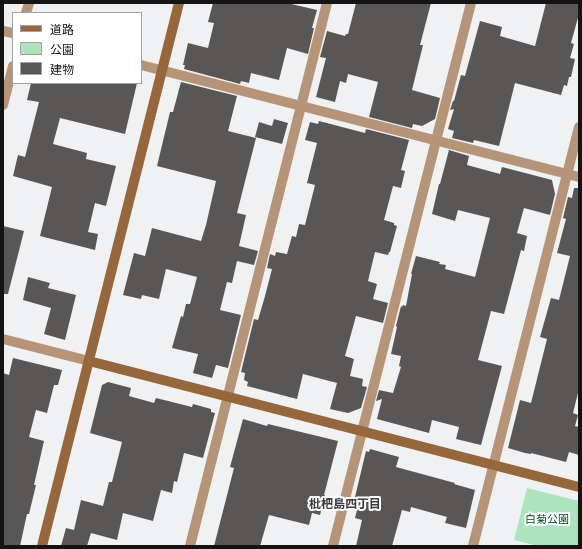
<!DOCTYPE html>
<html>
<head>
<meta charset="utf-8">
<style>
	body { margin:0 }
	#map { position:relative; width:582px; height:549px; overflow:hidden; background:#f0f1f3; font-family:"Asap Condensed","Noto Sans JP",sans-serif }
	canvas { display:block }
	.frame { position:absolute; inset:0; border:4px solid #141415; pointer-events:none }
	.legend { position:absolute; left:12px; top:12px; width:130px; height:72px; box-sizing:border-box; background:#fff; border:1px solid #a1a1a1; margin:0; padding:5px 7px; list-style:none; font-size:12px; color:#141415 }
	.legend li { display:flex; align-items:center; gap:8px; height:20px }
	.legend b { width:20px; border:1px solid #a1a1a1 }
</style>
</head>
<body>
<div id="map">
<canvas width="582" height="549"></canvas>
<div class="frame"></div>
<ul class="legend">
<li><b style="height:5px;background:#95673b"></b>道路</li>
<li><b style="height:11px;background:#ace4be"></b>公園</li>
<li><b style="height:11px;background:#595756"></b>建物</li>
</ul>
</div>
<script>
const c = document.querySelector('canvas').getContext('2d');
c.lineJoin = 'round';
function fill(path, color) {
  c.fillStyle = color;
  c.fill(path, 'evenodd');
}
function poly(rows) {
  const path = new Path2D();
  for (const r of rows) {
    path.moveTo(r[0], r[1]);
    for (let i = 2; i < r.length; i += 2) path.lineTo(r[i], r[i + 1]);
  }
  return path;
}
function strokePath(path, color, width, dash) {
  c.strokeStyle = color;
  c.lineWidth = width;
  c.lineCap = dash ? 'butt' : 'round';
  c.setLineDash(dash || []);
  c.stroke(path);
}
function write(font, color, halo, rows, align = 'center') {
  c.font = font + ' "Asap Condensed","Noto Sans JP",sans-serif';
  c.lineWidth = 4;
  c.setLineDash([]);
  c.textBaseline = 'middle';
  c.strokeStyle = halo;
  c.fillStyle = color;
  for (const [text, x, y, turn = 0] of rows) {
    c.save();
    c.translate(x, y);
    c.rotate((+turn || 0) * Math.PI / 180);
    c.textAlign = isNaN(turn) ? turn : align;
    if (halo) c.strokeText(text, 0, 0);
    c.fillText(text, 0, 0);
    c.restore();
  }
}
const green = poly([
	[527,488,579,501,579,546,538,546,514,540]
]);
const building = poly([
	[213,3,287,3,317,10,312,28,314,28,308,54,287,48,279,80,251,73,249,83,241,81,240,84,184,69,185,65,183,65,188,43,208,48,214,23,208,22],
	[356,3,431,3,420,45,423,45,412,90,440,98,435,119,422,126,413,124,412,128,369,117,378,82,348,74,346,83,340,81,335,102,316,97,326,58,320,57,327,31,345,36,346,34,348,34],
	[546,3,579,3,579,14,571,43,574,44,570,58,575,59,571,77,569,77,567,86,564,85,561,95,515,83,499,146,474,140,473,143,452,138,454,131,448,129,454,109,450,110,453,101,454,101,461,75,465,76,480,21,502,27,500,36,535,46],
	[181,82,237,96,228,131,256,138,237,213,246,215,239,246,258,251,254,265,237,261,232,283,227,282,220,310,241,315,228,368,216,365,212,378,193,373,198,354,172,348,181,316,183,317,186,304,190,304,197,277,166,269,159,299,142,295,141,299,123,295,134,253,145,256,152,228,201,241,206,225,216,181,157,166,170,112,173,112],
	[31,83,137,83,125,134,60,118,53,144,87,153,86,159,116,166,106,206,95,203,88,232,98,234,95,250,40,236,52,187,13,176,18,155,25,157,39,102,27,100],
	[274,119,288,123,282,144,255,137,259,122,272,126],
	[319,121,365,133,366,129,409,140,401,170,405,171,401,188,393,186,384,220,394,223,394,225,397,226,390,252,389,252,388,255,375,252,368,281,377,284,373,299,388,303,383,323,356,316,345,356,354,359,350,376,363,379,362,386,367,387,361,408,348,413,330,409,337,383,303,374,297,399,247,386,248,382,244,380,245,373,241,372,254,319,258,320,265,296,272,269,267,268,270,254,275,256,276,252,287,254,292,236,296,237,299,224,305,225,315,185,307,183,317,143,305,140,310,122,318,124],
	[449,150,469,156,467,165,500,174,502,167,552,180,555,194,550,215,524,208,517,233,527,236,524,251,521,250,504,314,491,311,478,360,502,366,481,445,456,439,459,427,432,420,429,433,377,419,382,399,376,401,379,390,393,393,401,367,399,366,401,356,391,354,397,327,396,326,401,306,402,307,403,305,406,306,412,274,411,274,416,256,440,262,439,264,446,265,445,269,475,277,490,218,458,210,455,221,432,214,439,184,440,184],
	[574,188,579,188,579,389,573,413,578,415,575,426,579,427,579,455,569,452,566,462,531,453,531,454,525,453,508,448,520,400,531,403,547,339,540,337,551,298,559,300,570,256,557,253,566,219,563,218,568,197,572,198],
	[3,226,24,231,8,294,3,294],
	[28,277,50,283,48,288,76,295,65,340,44,334,51,308,23,300],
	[13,358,62,370,58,385,54,385,47,413,36,410,29,437,44,441,34,485,36,485,29,514,27,514,20,546,3,546,3,373,9,375],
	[108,382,131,388,129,396,154,403,156,398,192,407,193,404,211,409,211,412,215,413,203,458,184,453,177,482,174,481,172,493,161,490,153,521,123,513,117,540,91,533,87,546,61,546,66,528,74,530,81,500,103,506,109,482,112,482,122,442,90,433,102,385],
	[243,419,267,426,268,424,338,441,324,495,325,495,320,515,312,513,309,525,269,515,260,546,214,546,234,468,230,467],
	[370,449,399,457,396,467,455,483,454,484,475,490,466,528,445,523,447,517,411,507,410,512,402,510,392,546,356,546,362,520,355,518,360,498,355,497,366,451,369,452]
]);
const street = poly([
	[26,13,29,3],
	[3,31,13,33],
	[141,65,579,177],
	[3,105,13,66],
	[3,339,89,361],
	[190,546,327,3],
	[333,546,471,3],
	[473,546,579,127]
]);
const secondary = poly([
	[89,361,579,487],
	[42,546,179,3]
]);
const parkNames = [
	["白菊公園",547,520]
];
const neighbourhoodNames = [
	["枇杷島四丁目",345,504]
];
fill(green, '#ace4be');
fill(building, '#595756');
strokePath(street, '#b59478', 10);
strokePath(secondary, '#95673b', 10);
write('11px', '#014f2a', '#fff', parkNames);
write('bold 12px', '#3b3c3d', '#fff', neighbourhoodNames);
</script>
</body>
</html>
